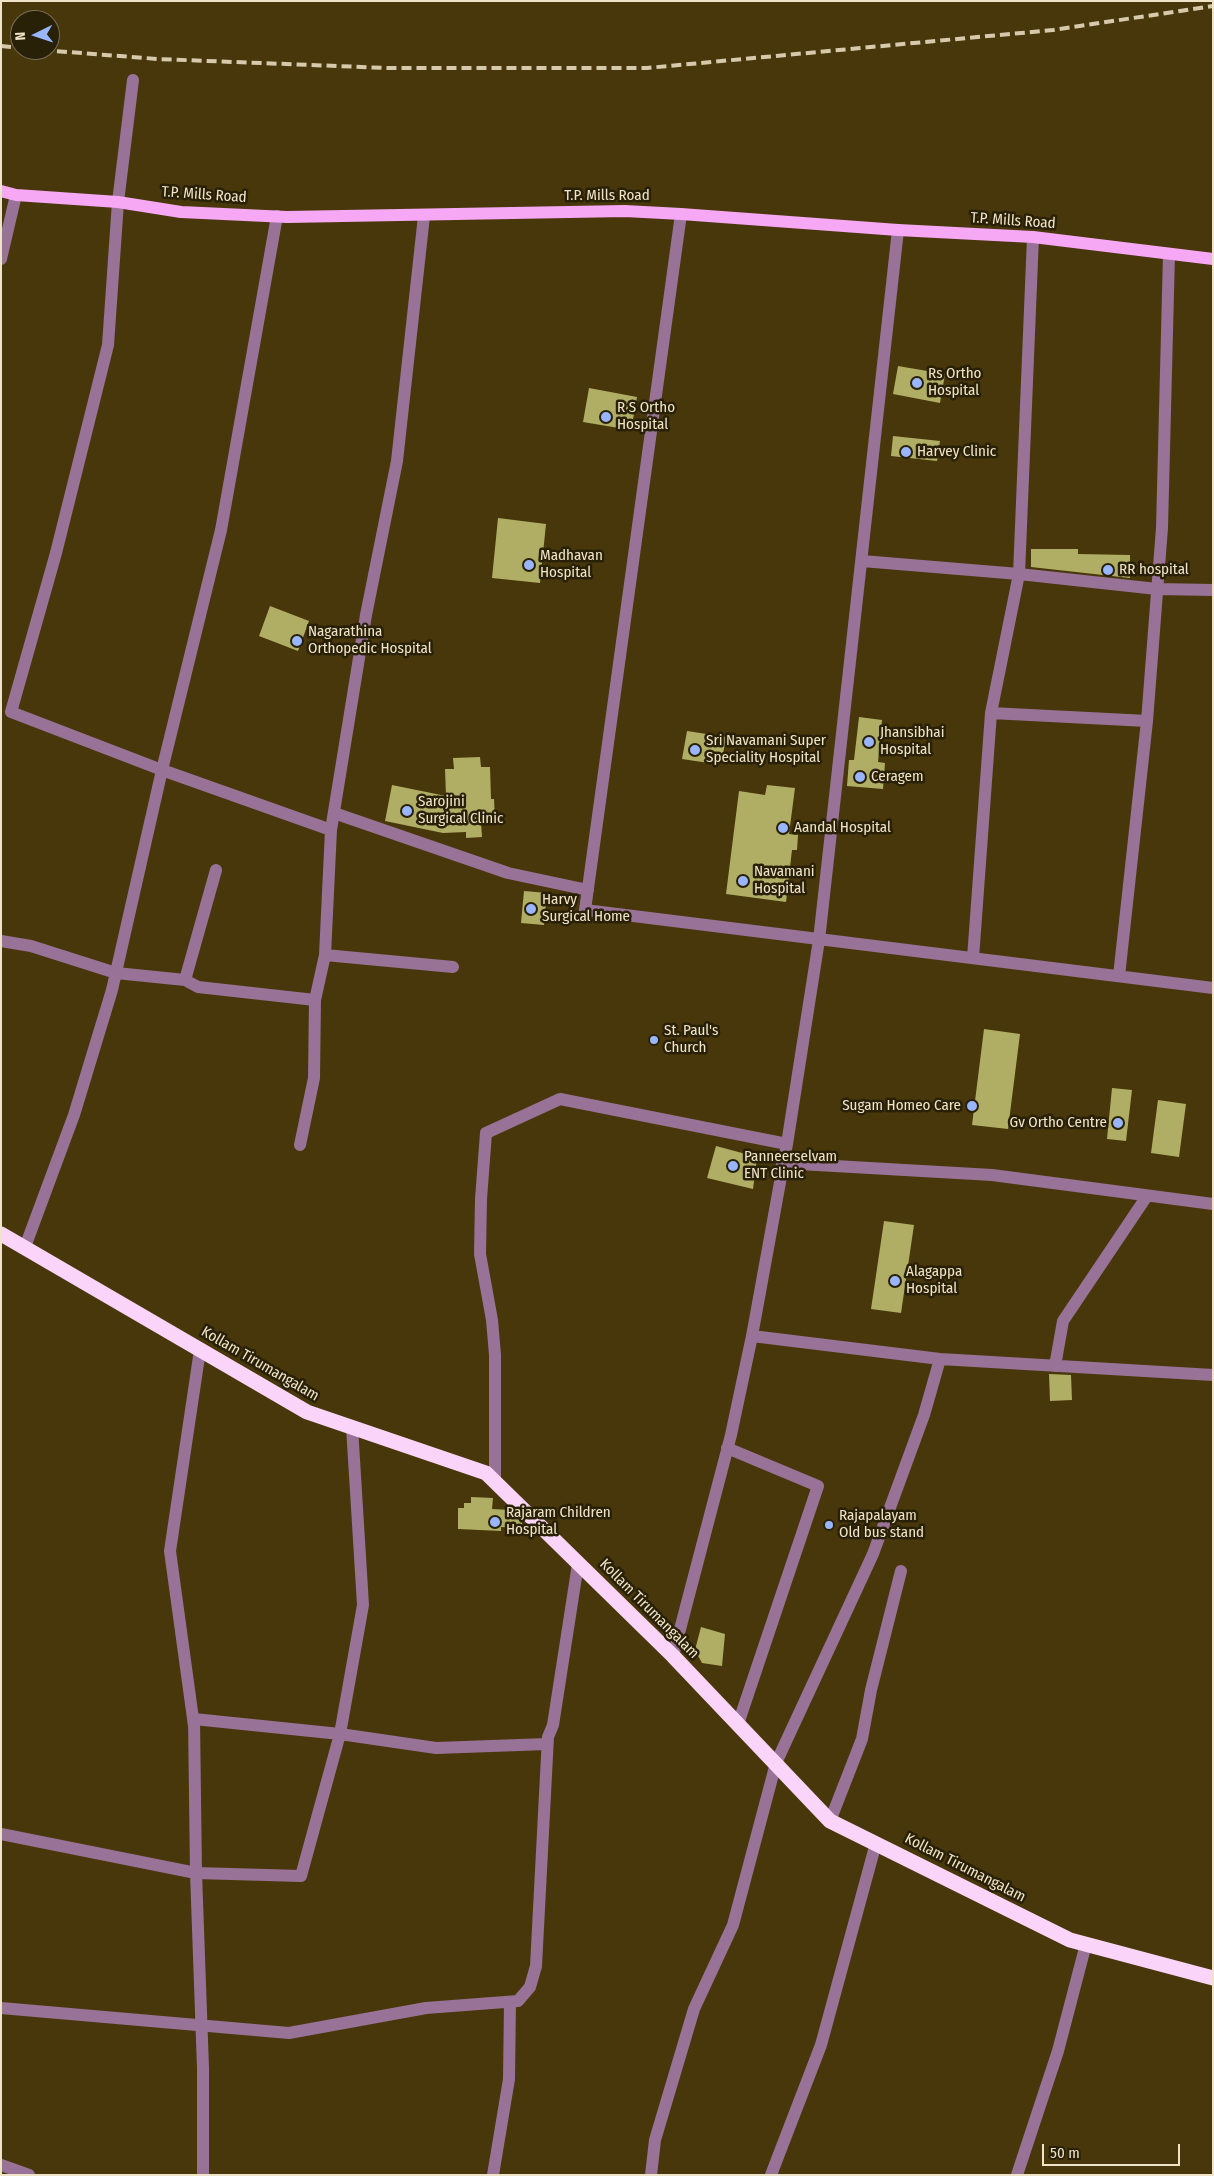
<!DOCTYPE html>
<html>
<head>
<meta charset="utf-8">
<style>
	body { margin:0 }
	#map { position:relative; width:1214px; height:2176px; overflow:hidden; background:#48370b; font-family:"Fira Sans Condensed",sans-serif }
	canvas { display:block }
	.frame { position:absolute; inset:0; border:2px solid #f0e4c8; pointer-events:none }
	.north { position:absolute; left:10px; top:10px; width:50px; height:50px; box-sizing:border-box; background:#292008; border:1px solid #796e55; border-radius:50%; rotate:266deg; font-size:14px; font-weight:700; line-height:20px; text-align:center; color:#f0e4c8 }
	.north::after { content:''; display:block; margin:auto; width:18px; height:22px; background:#99b5fd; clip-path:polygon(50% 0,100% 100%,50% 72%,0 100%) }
	.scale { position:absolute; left:1042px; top:2144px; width:138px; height:22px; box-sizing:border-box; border:2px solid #f0e4c8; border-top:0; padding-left:6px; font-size:15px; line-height:18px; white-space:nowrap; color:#f0e4c8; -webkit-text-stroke:4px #292008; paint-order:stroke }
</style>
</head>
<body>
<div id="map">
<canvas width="1214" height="2176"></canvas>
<div class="frame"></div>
<div class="north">N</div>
<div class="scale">50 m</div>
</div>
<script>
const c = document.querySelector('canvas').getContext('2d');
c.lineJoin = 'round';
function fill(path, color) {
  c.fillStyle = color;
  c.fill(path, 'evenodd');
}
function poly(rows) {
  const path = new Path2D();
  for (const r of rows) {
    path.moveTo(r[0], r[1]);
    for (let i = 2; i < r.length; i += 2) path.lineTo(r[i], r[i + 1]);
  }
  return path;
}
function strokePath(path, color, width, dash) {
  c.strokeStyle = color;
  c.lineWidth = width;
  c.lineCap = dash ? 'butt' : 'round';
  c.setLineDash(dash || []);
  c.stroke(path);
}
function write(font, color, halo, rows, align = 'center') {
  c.font = font + ' "Fira Sans Condensed",sans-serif';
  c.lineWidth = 5;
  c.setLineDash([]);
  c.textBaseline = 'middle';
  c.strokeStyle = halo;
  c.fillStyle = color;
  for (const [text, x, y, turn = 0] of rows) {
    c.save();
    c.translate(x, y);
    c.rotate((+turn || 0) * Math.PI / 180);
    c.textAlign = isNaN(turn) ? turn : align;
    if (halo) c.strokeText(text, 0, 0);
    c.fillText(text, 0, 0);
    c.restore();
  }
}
const building = poly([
	[898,366,945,374,940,403,893,394],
	[589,388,637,397,631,430,583,422],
	[893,436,940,441,937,461,891,456],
	[498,518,546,524,540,583,492,578],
	[1031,549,1078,549,1078,554,1130,555,1130,578,1031,567],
	[270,606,309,621,298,651,259,636],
	[859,717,882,720,878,762,885,763,883,789,847,786,849,760,854,760],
	[687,731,726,737,723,754,718,753,717,758,710,757,709,763,682,759],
	[480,757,481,767,490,767,491,799,494,799,495,821,481,822,482,837,466,838,466,832,443,833,385,821,392,785,446,796,445,769,454,769,453,758],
	[767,785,795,788,789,834,798,835,797,850,792,850,786,902,726,894,739,791,765,795],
	[524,891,547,893,544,925,521,923],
	[984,1029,1020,1034,1008,1129,972,1125],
	[1112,1088,1132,1090,1126,1141,1107,1139],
	[1158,1100,1186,1104,1179,1157,1151,1153],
	[716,1146,757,1157,753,1189,707,1178],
	[884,1221,914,1225,901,1313,871,1309],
	[1049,1374,1071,1375,1072,1400,1050,1401],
	[471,1497,493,1498,492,1509,511,1510,522,1522,522,1528,501,1527,501,1531,458,1529,458,1508,464,1508,464,1503,471,1503],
	[701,1627,725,1634,722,1666,702,1663,695,1650]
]);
const minor = poly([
	[133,80,118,202,108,345,56,553,11,712,162,770,331,830,366,615,397,461,424,216],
	[681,214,585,910,1213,988],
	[1,259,16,195],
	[862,561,1019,574,1157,589,1213,590],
	[991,713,1019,574,1033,237],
	[1147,721,1162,528,1169,254],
	[334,813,508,873,588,890],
	[1,941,31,946,116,973,185,980,198,987,315,1000],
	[325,955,453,967],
	[973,958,991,713,1147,721,1119,976],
	[185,980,216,870],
	[300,1145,314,1078,315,1000,325,955,331,830],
	[782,1163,992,1175,1213,1204],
	[25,1247,74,1115,112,990,162,770,221,530,277,216],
	[752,1336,940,1359,1213,1375],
	[1055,1366,1063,1321,1147,1196],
	[727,1448,818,1486,738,1724],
	[495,1482,495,1355,492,1320,480,1254,481,1199,486,1133,560,1099,787,1144],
	[673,1656,731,1435,752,1336,787,1144,819,940,898,230],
	[194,1726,170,1551,200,1350],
	[830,1821,862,1739,871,1690,901,1571],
	[1,1834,196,1873,301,1876,340,1734,363,1605,352,1427],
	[1,2008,289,2033,426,2008,518,2001,530,1987,536,1966,548,1737,553,1725,578,1564],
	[1,2165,29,2175],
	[203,2175,203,2068,196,1873,194,1719,340,1734,436,1748,547,1744],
	[493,2175,509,2079,510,2002],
	[651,2175,655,2140,694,2009,733,1925,776,1763,873,1554,924,1415,940,1359],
	[771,2175,821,2045,876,1843],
	[1017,2175,1058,2051,1086,1944]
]);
const major = poly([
	[1,191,16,195,118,202,181,212,287,217,625,211,681,214,898,230,1033,237,1213,259]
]);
const highway = poly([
	[1,1234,307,1412,486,1473,673,1656,830,1821,1070,1940,1213,1978]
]);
const rail = poly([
	[1,46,20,48],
	[42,50,158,59,387,68,647,68,1053,30,1213,6]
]);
const markers = [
	[917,383,6,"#99b5fd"],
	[606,417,6,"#99b5fd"],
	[906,452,6,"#99b5fd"],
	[529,565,6,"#99b5fd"],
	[1108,570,6,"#99b5fd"],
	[297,641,6,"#99b5fd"],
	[869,742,6,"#99b5fd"],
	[695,750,6,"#99b5fd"],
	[860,777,6,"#99b5fd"],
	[407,811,6,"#99b5fd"],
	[783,828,6,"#99b5fd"],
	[743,881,6,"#99b5fd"],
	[531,909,6,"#99b5fd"],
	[654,1040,5,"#99b5fd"],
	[972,1106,6,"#99b5fd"],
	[1118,1123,6,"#99b5fd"],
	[733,1166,6,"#99b5fd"],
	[895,1281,6,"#99b5fd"],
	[495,1522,6,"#99b5fd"],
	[829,1525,5,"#99b5fd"]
];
const streetNames = [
	["T.P. Mills Road",204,195,4],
	["T.P. Mills Road",607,196],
	["T.P. Mills Road",1013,221,4],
	["Kollam Tirumangalam",260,1364,30],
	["Kollam Tirumangalam",649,1609,45],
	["Kollam Tirumangalam",965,1868,27]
];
const poiNames = [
	["Rs Ortho",928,374],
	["Hospital",928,391],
	["R S Ortho",617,408],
	["Hospital",617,425],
	["Harvey Clinic",917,452],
	["Madhavan",540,556],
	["Hospital",540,573],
	["RR hospital",1119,570],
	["Nagarathina",308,632],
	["Orthopedic Hospital",308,649],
	["Jhansibhai",880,733],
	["Hospital",880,750],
	["Sri Navamani Super",706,741],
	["Speciality Hospital",706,758],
	["Ceragem",871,777],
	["Sarojini",418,802],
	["Surgical Clinic",418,819],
	["Aandal Hospital",794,828],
	["Navamani",754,872],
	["Hospital",754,889],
	["Harvy",542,900],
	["Surgical Home",542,917],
	["St. Paul's",664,1031],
	["Church",664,1048],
	["Sugam Homeo Care",961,1106,"right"],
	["Gv Ortho Centre",1107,1123,"right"],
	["Panneerselvam",744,1157],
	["ENT Clinic",744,1174],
	["Alagappa",906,1272],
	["Hospital",906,1289],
	["Rajaram Children",506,1513],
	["Hospital",506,1530],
	["Rajapalayam",839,1516],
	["Old bus stand",839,1533]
];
fill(building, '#b0ae65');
strokePath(minor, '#987297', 12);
strokePath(major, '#f6a8f4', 12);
strokePath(highway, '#fbd5f9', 15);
strokePath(rail, '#d7caac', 4, [10, 5]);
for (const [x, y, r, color] of markers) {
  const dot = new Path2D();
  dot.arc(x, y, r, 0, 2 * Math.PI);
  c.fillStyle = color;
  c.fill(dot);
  strokePath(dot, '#292008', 2);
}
write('15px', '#f0e4c8', '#292008', streetNames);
write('15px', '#f0e4c8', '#292008', poiNames, 'left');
</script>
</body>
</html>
